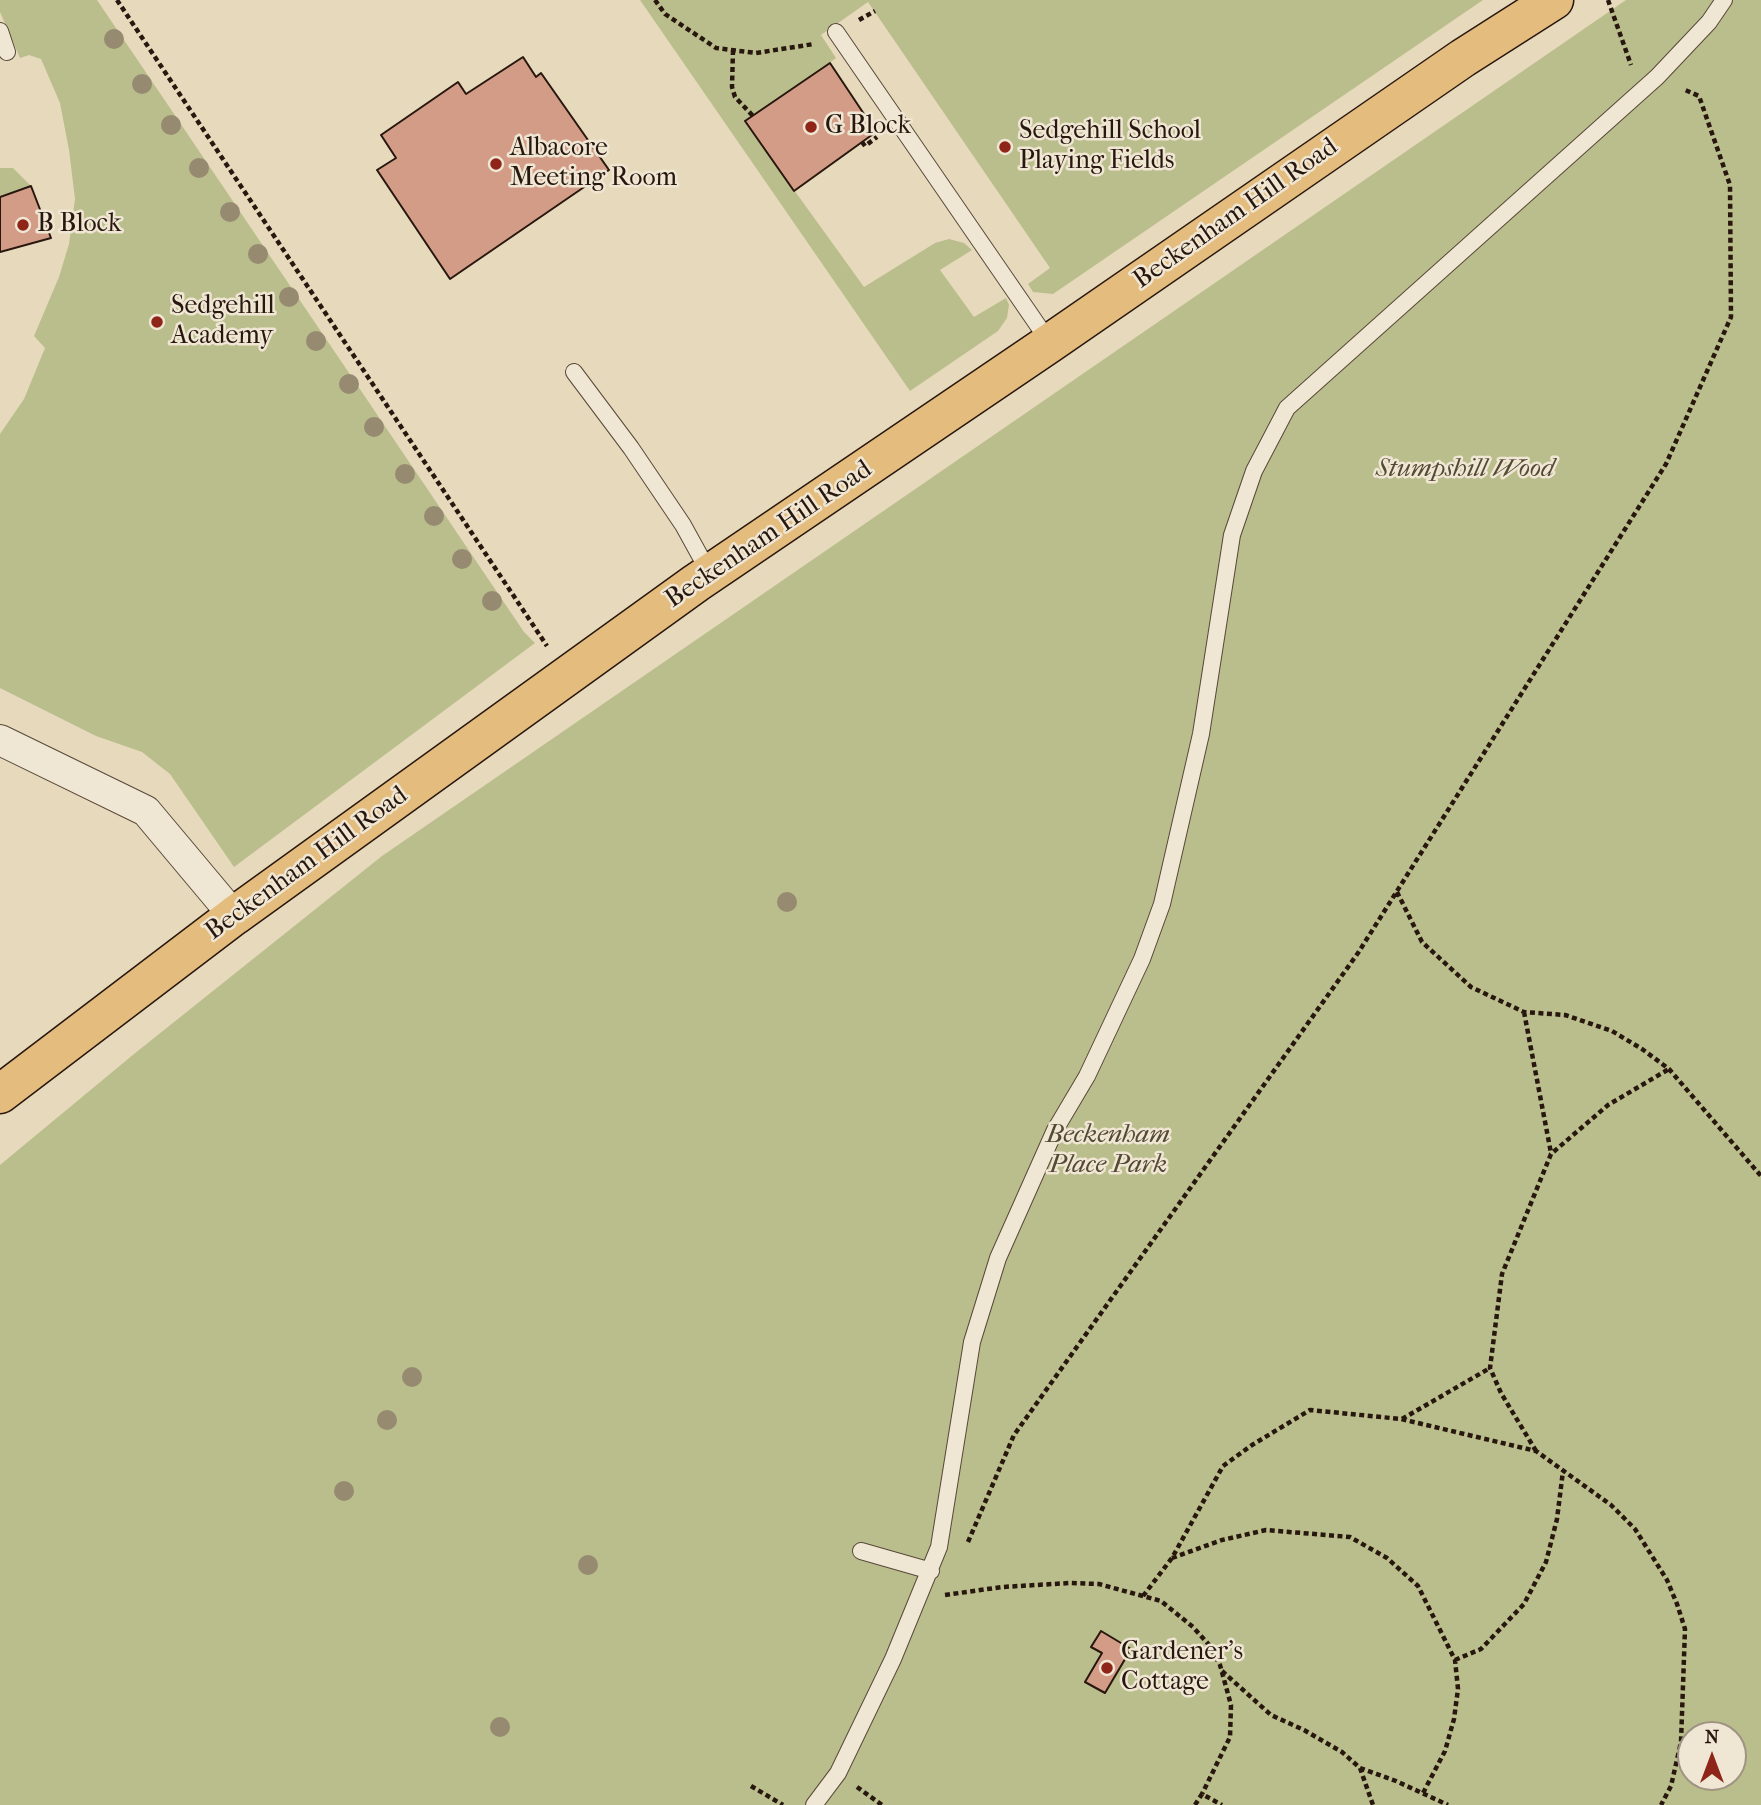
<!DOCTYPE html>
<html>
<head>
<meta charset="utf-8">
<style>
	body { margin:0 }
	#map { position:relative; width:1761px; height:1805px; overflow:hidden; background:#e7d9bb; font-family:"IM FELL French Canon",serif }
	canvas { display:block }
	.north { position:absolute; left:1677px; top:1721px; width:70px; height:70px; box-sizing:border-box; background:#efe6d3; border:2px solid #9f9384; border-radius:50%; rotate:0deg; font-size:19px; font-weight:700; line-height:28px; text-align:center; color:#28170e }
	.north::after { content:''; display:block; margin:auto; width:24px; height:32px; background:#8f2418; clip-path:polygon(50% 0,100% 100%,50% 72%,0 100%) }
</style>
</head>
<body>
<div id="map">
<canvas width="1761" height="1805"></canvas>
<div class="north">N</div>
</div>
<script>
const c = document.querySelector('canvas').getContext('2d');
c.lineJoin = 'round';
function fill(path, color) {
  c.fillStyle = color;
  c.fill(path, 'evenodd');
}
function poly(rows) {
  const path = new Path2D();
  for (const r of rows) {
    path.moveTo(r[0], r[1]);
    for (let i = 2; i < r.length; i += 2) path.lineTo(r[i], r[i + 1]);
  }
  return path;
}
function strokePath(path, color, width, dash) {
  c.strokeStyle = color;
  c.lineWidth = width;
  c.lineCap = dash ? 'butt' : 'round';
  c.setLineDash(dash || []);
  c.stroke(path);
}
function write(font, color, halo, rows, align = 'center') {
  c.font = font + ' "IM FELL French Canon",serif';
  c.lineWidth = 5;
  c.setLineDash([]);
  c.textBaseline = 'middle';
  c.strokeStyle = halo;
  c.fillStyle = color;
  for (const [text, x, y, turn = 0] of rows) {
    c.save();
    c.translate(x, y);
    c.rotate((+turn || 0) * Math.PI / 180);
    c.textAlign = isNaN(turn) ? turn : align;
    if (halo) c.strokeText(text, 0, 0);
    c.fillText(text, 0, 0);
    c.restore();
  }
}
const green = poly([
	[0,0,97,0,524,632,535,643,234,867,170,774,142,752,96,736,0,688,0,434,24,399,45,348,34,336,59,277,69,244,75,199,69,150,60,103,41,59,29,55,20,58,0,12],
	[640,0,1483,0,1053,294,1033,292,1028,284,1050,268,868,2,821,35,836,58,745,122,864,287,935,243,949,239,964,243,972,250,940,270,974,317,1006,298,1009,305,1007,318,998,331,910,391],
	[1626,0,1761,0,1761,1805,0,1805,0,1165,134,1054,382,856],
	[1691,1735,1733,1735,1733,1777,1691,1777],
	[0,168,13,168,31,186,0,197]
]);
const building = poly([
	[523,57,536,77,541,73,609,170,450,279,377,170,396,158,381,135,458,82,466,94,523,57],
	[830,63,876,132,794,191,745,121,830,63],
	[31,186,51,238,0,252,0,197,31,186],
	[1101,1631,1131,1649,1105,1693,1085,1682,1102,1653,1091,1647,1101,1631]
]);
const path = poly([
	[117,0,547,646],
	[655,0,665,14,716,48,756,53,814,44],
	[1608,0,1631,65],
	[859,20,875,11],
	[733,50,732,87,735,97,753,116],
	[862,142,865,146,877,137],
	[1397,892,1422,942,1471,987,1524,1012,1565,1015,1612,1031,1642,1049,1669,1069,1761,1176],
	[1524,1012,1551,1153],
	[1402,1419,1490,1368],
	[1536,1451,1501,1393,1490,1368,1502,1274,1551,1154,1608,1105,1669,1069],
	[968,1542,1014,1435,1358,953,1666,464,1731,317,1730,185,1699,96,1683,89],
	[1172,1558,1222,1540,1266,1530,1350,1537,1387,1558,1418,1586,1455,1660,1458,1689,1454,1719,1445,1751,1422,1795],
	[945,1595,1002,1587,1070,1583,1099,1584,1161,1601,1193,1627,1210,1646,1220,1665,1231,1705,1230,1737,1202,1794],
	[1143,1596,1172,1558,1223,1466,1252,1445,1310,1410,1401,1419,1536,1451,1611,1505,1635,1529,1667,1580,1677,1604,1685,1629,1681,1742,1671,1786,1661,1805],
	[1455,1660,1481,1649,1524,1604,1546,1562,1557,1519,1563,1471],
	[1222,1671,1271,1715,1304,1730,1342,1752,1360,1768,1373,1805],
	[1360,1768,1396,1781,1448,1805],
	[751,1786,783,1805],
	[857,1787,882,1805],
	[1195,1805,1202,1794,1222,1805]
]);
const service = poly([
	[0,31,7,52],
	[836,32,1050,343],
	[574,372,631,448,683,525,710,574],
	[861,1551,931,1571],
	[814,1805,838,1773,893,1659,939,1547,972,1342,998,1258,1055,1130,1087,1076,1142,959,1162,904,1201,734,1232,535,1254,471,1287,408,1657,77,1709,22,1724,0]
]);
const minor = poly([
	[0,740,146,811,234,916]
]);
const primary = poly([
	[0,1094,234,916,696,583,1050,343,1463,58,1554,0]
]);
const trees = [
	[114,39],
	[142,84],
	[171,125],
	[199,168],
	[230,212],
	[258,254],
	[289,297],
	[316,341],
	[349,384],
	[374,427],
	[405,474],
	[434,516],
	[462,559],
	[492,601],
	[787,902],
	[412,1377],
	[387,1420],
	[344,1491],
	[588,1565],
	[500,1727]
];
const markers = [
	[811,127,7,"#8f2418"],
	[1005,147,7,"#8f2418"],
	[496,164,7,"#8f2418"],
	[23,225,7,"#8f2418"],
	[157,322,7,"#8f2418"],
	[1107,1668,7,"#8f2418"]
];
const poiNames = [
	["G Block",825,127],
	["Sedgehill School",1019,132],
	["Playing Fields",1019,162],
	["Albacore",510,149],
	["Meeting Room",510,179],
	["B Block",37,225],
	["Sedgehill",171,307],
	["Academy",171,337],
	["Gardener's",1121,1653],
	["Cottage",1121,1683]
];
const streetNames = [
	["Beckenham Hill Road",1236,214,-35],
	["Beckenham Hill Road",769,535,-34],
	["Beckenham Hill Road",307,864,-36]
];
const parkNames = [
	["Stumpshill Wood",1465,470],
	["Beckenham",1108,1136],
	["Place Park",1108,1166]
];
fill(green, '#babe8c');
fill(building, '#d39c87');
strokePath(building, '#28170e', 2);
strokePath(service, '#584839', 18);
strokePath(minor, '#584839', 32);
strokePath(primary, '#28170e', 41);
strokePath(path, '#28170e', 4.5, [5, 3.5]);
strokePath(service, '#efe6d3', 16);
strokePath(minor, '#efe6d3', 30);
strokePath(primary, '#e4bc7e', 38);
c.fillStyle = '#968a71';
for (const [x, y] of trees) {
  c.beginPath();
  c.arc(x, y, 10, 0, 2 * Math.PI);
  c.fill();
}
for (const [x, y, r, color] of markers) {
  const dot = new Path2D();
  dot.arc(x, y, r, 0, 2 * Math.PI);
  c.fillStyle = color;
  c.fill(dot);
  strokePath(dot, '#efe6d3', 2.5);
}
write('26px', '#28170e', '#efe6d3', poiNames, 'left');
write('26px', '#28170e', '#efe6d3', streetNames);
write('italic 26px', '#544934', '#efe6d3', parkNames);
</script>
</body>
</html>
